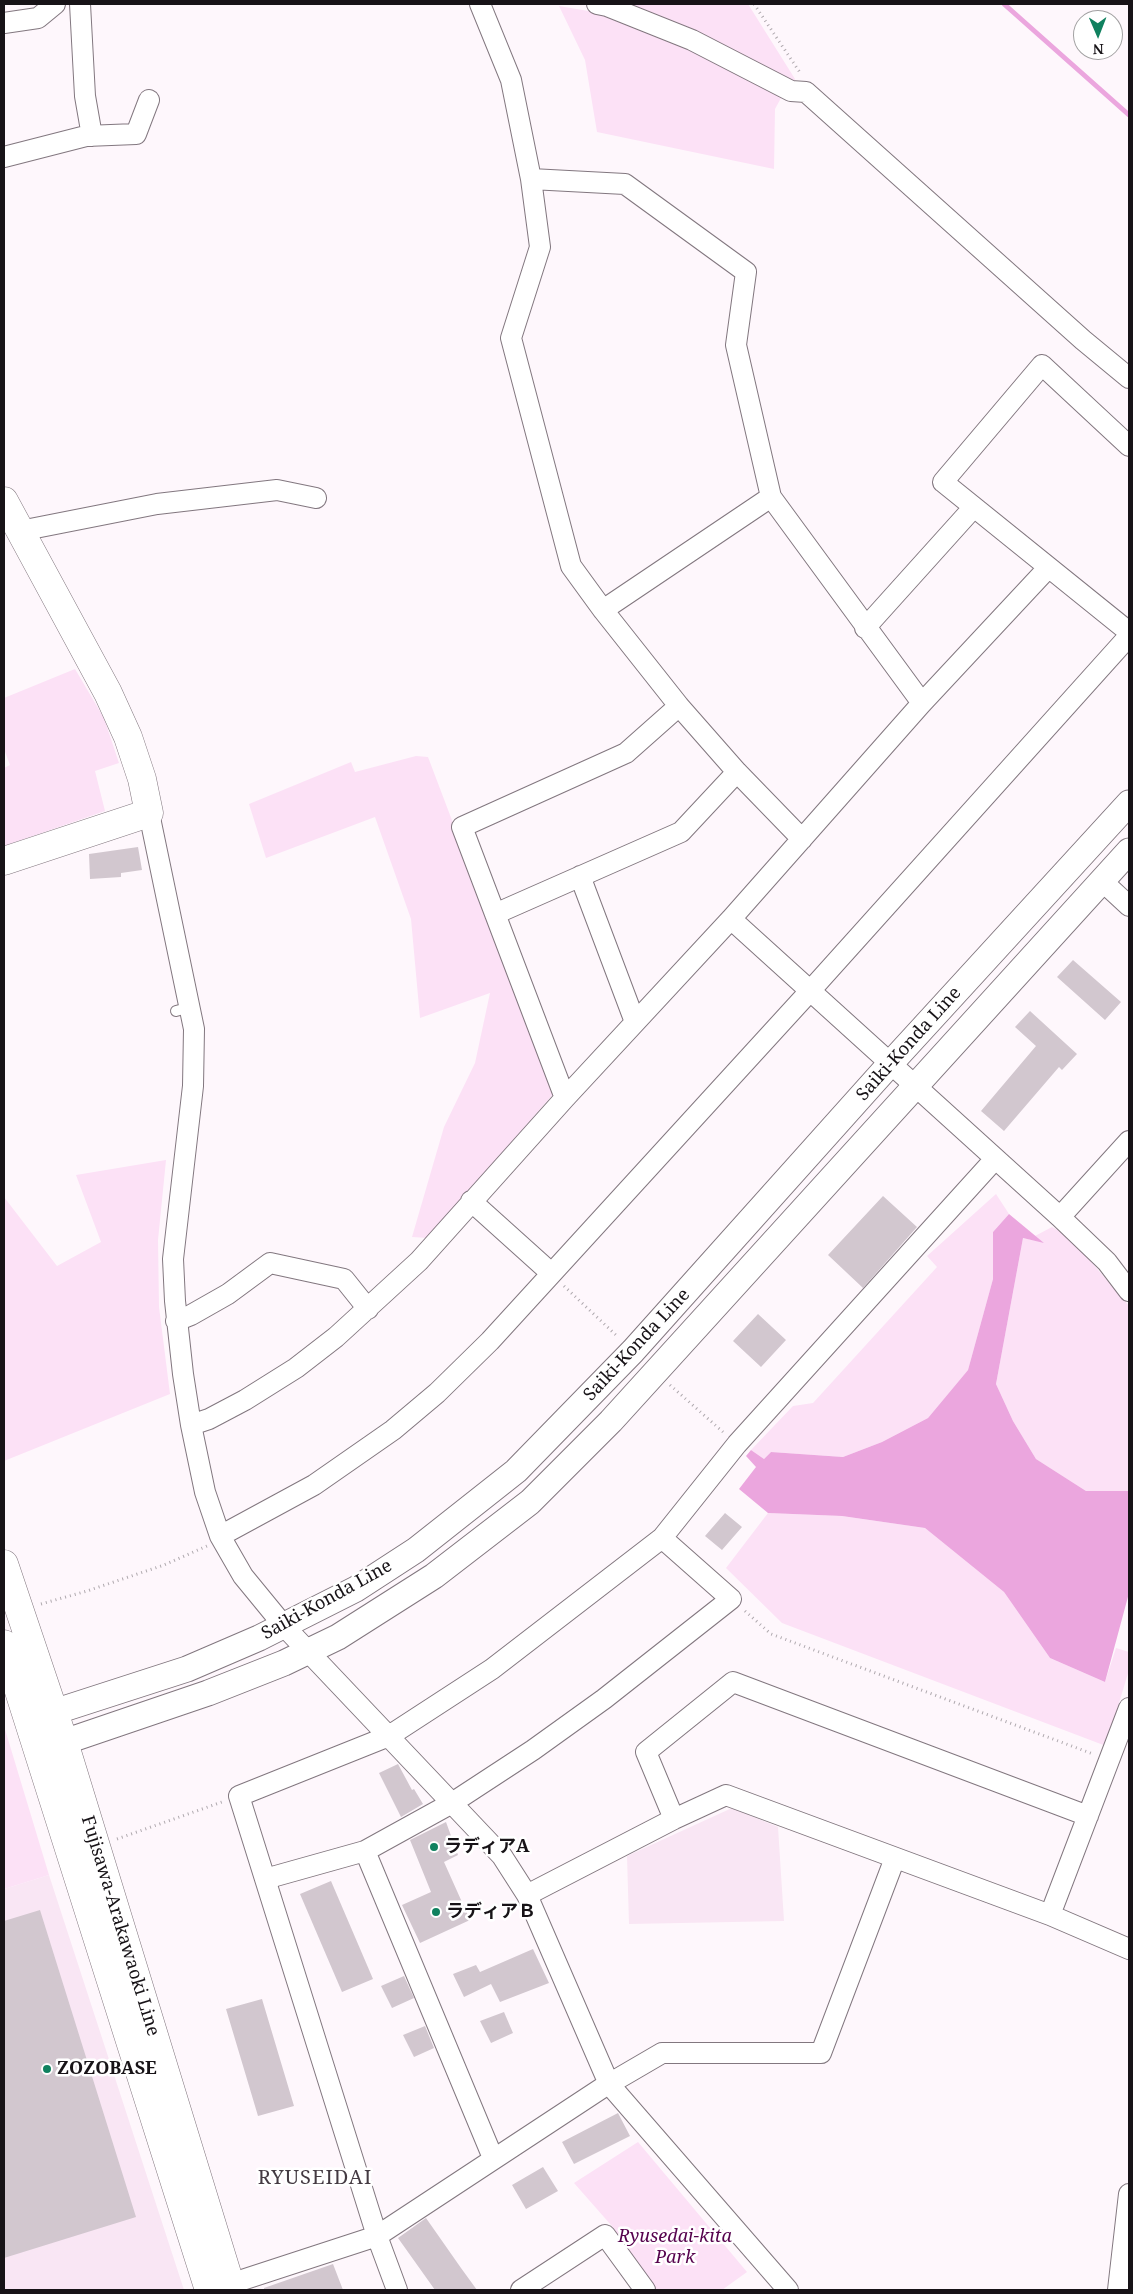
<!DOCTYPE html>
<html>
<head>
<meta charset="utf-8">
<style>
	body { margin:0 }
	#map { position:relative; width:1133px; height:2294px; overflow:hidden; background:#fef7fc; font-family:"Noto Serif",serif }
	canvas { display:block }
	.frame { position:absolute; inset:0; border:5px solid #171317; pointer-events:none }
	.north { position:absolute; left:1073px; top:10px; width:50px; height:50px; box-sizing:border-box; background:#fff; border:1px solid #a2a1a2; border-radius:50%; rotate:179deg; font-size:14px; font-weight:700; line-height:20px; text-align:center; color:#171317 }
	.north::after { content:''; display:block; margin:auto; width:18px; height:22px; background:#10815f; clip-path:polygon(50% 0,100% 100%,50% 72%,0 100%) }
</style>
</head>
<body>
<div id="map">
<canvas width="1133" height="2294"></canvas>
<div class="frame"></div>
<div class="north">N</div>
</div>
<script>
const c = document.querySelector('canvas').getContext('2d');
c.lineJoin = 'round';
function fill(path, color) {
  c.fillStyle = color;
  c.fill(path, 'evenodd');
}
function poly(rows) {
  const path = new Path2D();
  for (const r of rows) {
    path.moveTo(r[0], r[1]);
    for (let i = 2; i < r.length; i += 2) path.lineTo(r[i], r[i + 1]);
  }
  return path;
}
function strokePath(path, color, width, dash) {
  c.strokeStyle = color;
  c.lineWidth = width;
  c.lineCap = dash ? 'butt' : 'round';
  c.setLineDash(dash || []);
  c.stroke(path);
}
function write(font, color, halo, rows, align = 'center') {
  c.font = font + ' "Noto Serif","Noto Sans JP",serif';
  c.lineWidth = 5;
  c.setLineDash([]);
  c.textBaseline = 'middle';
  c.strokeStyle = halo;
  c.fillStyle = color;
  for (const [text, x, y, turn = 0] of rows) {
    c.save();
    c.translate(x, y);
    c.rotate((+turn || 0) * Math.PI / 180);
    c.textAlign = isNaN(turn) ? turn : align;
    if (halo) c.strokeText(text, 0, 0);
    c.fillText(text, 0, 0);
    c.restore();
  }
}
const built = poly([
	[732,1808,778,1827,784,1921,629,1924,627,1856],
	[49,1875,184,2290,4,2290,4,1889]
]);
const green = poly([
	[619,4,748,4,795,79,793,85],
	[559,6,606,14,681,40,781,98,775,109,774,169,597,132,585,60],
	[75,669,104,718,119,763,95,771,105,811,4,846,4,768,10,765,4,749,4,698],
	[416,756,428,757,555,1092,428,1238,412,1237,444,1127,475,1063,490,993,420,1018,411,919,375,817,266,858,249,804,351,762,355,772],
	[166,1160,158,1240,159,1307,170,1394,4,1461,4,1197,57,1266,101,1242,76,1175],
	[996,1194,1009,1214,993,1232,993,1279,968,1370,928,1418,882,1442,843,1457,771,1452,764,1459,751,1450,793,1406,813,1403,937,1267,927,1256],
	[1052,1227,1069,1236,1129,1306,1129,1491,1086,1491,1036,1459,1013,1421,996,1384,1023,1238,1042,1242,1035,1236],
	[768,1513,842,1516,925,1528,1004,1592,1050,1658,1105,1682,1116,1648,1129,1652,1129,1670,1106,1746,782,1623,726,1568],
	[4,1726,49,1875,4,1889],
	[638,2142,747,2272,722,2290,657,2290,611,2225,574,2183]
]);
const water = poly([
	[1009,1214,1044,1243,1023,1238,996,1384,1013,1421,1036,1459,1086,1491,1129,1491,1129,1593,1105,1682,1050,1658,1004,1592,925,1528,842,1516,768,1513,739,1489,756,1467,746,1456,751,1450,764,1459,771,1452,843,1457,882,1442,928,1418,968,1370,993,1279,993,1232]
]);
const stream = poly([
	[1004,4,1129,115]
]);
const building = poly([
	[138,847,142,870,121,873,121,877,90,879,89,854],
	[1073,960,1121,1002,1105,1020,1057,977],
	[1030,1011,1077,1054,1062,1070,1059,1067,1004,1131,981,1111,1036,1046,1015,1027],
	[883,1196,917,1227,863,1288,828,1255],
	[758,1314,786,1340,761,1367,733,1341],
	[725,1513,742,1527,722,1550,705,1536],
	[398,1764,412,1790,414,1789,423,1804,401,1817,379,1773],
	[446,1822,458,1855,444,1862,470,1920,420,1943,402,1905,431,1892,410,1840],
	[331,1881,373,1979,342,1992,300,1894],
	[40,1910,136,2217,4,2258,4,1921],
	[533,1949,549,1983,500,2002,491,1984,464,1997,453,1974,476,1965,480,1972],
	[404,1976,414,1998,392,2008,381,1986],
	[262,1999,294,2106,258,2116,226,2009],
	[504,2012,513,2033,491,2043,480,2021],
	[425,2026,434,2048,414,2057,403,2035],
	[618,2113,630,2136,574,2164,562,2142],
	[543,2167,558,2191,526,2209,512,2185],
	[426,2218,461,2268,477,2290,435,2290,398,2238],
	[333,2264,343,2290,264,2290,264,2288]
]);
const path = poly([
	[754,4,801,74],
	[564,1286,618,1337],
	[670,1385,723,1432],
	[41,1604,87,1591,164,1565,207,1546],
	[745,1611,771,1634,1093,1754],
	[117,1839,222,1802]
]);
const service = poly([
	[176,1011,191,1007]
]);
const minor = poly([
	[80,4,85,96,92,136],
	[480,4,511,80,531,179],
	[597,4,607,6,692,40,791,91,806,92,1083,340,1129,378],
	[4,23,38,18,55,4],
	[4,157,86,136,136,134,149,100],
	[1129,446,1042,365,943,482,1129,632],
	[20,531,157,504,277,490,316,498],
	[603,610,771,497],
	[865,628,973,508],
	[149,813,194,1029,193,1086,173,1259,175,1301,183,1374,191,1425,205,1492,220,1536,243,1576,284,1626,502,1856,527,1895,609,2084,788,2290],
	[802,839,737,772,679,706,603,610,571,566,511,338,540,247,531,179,625,184,746,272,736,345,771,497,922,703],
	[580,876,635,1022],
	[1102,881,1129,906],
	[495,914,681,832,737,772],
	[731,919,1060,1217,1107,1262,1129,1291],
	[565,1098,462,827,626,753,679,706],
	[471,1201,551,1273],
	[1060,1217,1129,1141],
	[176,1321,191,1315,228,1294,270,1263,344,1279,368,1309],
	[191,1425,209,1419,245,1400,296,1368,336,1337,419,1261,565,1098,731,919,922,703,1048,568],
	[220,1536,314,1485,393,1430,437,1393,490,1341,810,991,1129,636],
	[674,1819,646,1752,733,1682,1088,1816],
	[365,1851,493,2158],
	[265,1879,365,1851,452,1803,533,1750,604,1699,731,1599,662,1538],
	[527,1895,674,1819,726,1795,1050,1915,1129,1949],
	[1050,1915,1129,1708],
	[230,2284,377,2236,602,2088,662,2053,821,2053,895,1858],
	[397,2290,377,2236,239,1796,389,1736,492,1669,662,1538,737,1444,995,1159],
	[521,2290,605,2235,645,2290],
	[1118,2290,1129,2194]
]);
const tertiary = poly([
	[1129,803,890,1064,633,1351,516,1471,416,1550,356,1589,259,1638,187,1669,54,1712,34,1736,64,1742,208,1693,284,1663,338,1637,434,1576,530,1502,611,1421,1129,851]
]);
const secondary = poly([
	[4,501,108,693,128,737,142,779,149,813,4,861],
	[4,1564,64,1742,232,2290],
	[4,1644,209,2290]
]);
const markers = [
	[434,1847,5,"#10815f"],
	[436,1912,5,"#10815f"],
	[47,2069,5,"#10815f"]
];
const streetNames = [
	["Saiki-Konda Line",909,1044,-48],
	["Saiki-Konda Line",637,1345,-47],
	["Saiki-Konda Line",327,1600,-29],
	["Fujisawa-Arakawaoki Line",120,1926,73]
];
const poiNames = [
	["ラディアA",444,1847],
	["ラディアＢ",446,1912],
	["ZOZOBASE",57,2069]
];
const parkNames = [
	["Ryusedai-kita",675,2237],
	["Park",675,2258]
];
const quarterNames = [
	["RYUSEIDAI",315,2178]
];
fill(built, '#f9e6f4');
fill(green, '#fce1f6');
fill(water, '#eba6de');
strokePath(stream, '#eba6de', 5);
fill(building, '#d2c7cf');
strokePath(service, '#82777f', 12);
strokePath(minor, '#82777f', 22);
strokePath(tertiary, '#82777f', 27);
strokePath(secondary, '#82777f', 29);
strokePath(path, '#afa9ae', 3, [1, 4]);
strokePath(service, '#fff', 10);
strokePath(minor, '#fff', 20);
strokePath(tertiary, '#fff', 25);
strokePath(secondary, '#fff', 28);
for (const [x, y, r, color] of markers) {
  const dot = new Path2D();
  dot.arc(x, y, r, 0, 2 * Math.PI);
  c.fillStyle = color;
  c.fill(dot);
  strokePath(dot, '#fff', 2);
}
write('18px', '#171317', '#fff', streetNames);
write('bold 18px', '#171317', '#fff', poiNames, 'left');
write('italic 18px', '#55024d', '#fff', parkNames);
c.letterSpacing = '1px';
write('20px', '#443a42', '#fff', quarterNames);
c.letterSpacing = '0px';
</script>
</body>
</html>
